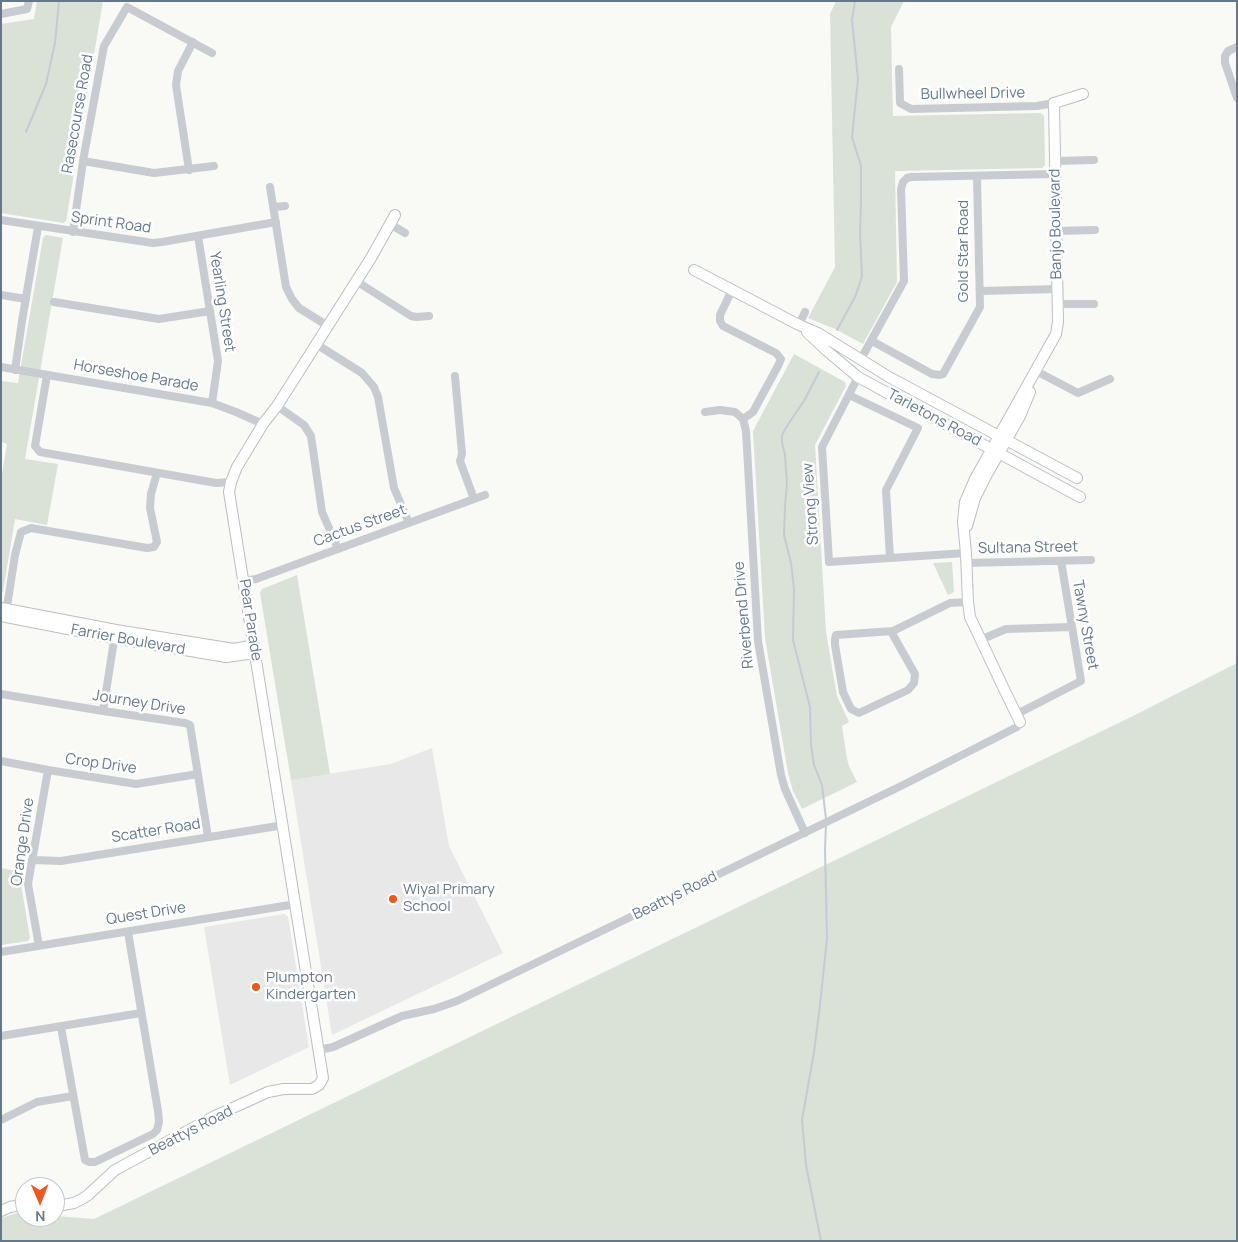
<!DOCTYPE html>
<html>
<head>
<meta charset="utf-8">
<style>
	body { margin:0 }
	#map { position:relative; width:1238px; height:1242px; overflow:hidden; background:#f9f9f6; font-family:Manrope,sans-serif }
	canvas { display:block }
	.frame { position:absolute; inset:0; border:2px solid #65788a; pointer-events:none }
	.north { position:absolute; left:15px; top:1177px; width:50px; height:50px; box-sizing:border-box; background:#fff; border:1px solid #c1c9d0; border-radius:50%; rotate:179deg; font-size:14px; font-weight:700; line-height:20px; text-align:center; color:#65788a }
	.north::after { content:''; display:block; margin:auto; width:18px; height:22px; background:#f3561c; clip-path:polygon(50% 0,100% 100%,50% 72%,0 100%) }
</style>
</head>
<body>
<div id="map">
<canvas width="1238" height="1242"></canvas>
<div class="frame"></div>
<div class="north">N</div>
</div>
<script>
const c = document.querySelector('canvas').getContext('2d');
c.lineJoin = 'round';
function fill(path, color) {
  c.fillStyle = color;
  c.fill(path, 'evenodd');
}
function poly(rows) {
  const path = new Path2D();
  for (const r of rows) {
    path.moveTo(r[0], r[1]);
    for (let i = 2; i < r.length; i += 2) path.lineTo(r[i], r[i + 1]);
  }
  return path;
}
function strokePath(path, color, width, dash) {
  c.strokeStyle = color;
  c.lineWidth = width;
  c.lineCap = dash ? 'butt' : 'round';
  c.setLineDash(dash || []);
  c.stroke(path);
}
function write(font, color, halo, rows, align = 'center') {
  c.font = font + ' Manrope,sans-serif';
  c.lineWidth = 5;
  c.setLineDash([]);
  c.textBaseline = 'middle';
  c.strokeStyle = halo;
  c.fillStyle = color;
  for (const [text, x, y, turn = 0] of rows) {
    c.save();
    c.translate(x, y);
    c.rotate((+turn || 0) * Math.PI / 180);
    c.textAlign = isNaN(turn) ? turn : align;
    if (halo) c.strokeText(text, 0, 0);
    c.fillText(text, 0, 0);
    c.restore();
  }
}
const built = poly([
	[432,748,449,846,503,953,332,1035,291,780,391,764],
	[284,914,288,917,309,1047,230,1085,204,927]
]);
const green = poly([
	[37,1,103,1,66,221,63,223,1,213,1,24,34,19],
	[836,1,904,1,891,27,893,116,1041,113,1044,116,1045,165,1042,168,895,171,897,282,863,344,835,329,808,318,835,267,830,14],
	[46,235,63,238,25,459,58,464,47,525,15,519,3,592,1,593,1,480,7,444,1,442,1,381,18,383,43,238],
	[794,354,845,382,846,386,815,445,826,632,837,696,849,722,842,726,847,759,849,766,857,782,802,809,793,791,788,773,765,638,753,431],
	[952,562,954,592,948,595,933,563],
	[297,575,330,774,291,780,260,593,262,589],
	[1237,663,1237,1241,1,1241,1,1218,17,1213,25,1214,25,1217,55,1217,55,1216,94,1219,1133,716],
	[1,868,22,872,21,884,30,938,28,941,1,945]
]);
const stream = poly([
	[26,132,46,84,55,43,59,1],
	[837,330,855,297,862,277,860,233,861,202,861,166,852,137,858,79,852,20,855,1],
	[819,372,804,401,789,423,782,435,782,443,785,455,787,483,785,506,784,535,791,563,794,589,793,640,810,707,811,745,814,765,822,785,826,819],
	[821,1241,806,1165,802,1120,814,1052,820,1005,827,938,825,850,826,824]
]);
const street = poly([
	[1,14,27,9,29,1],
	[1237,47,1228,51,1225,56,1225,63,1237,98],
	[899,69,900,103,911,109,1037,106,1054,103],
	[83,161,154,173,214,166],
	[1055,161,1094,160],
	[189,170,176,85,178,71,193,42],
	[270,187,286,287,292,299,299,308,328,326],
	[274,207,285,206],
	[1,220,153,243,162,242,276,222],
	[390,224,405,233],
	[1056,231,1095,230],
	[73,232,83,161,104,46,127,7,212,53],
	[198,236,218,361,212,403],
	[356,281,411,316,416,317,429,316],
	[732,290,720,315,720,321,723,326,776,353,781,359,778,366,753,412,743,419],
	[980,291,1058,289],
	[1,295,26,299],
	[54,302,159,319,210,311],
	[1058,304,1094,304],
	[799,325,805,312],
	[872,341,932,374,940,375,943,374,980,307,977,176],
	[316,344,362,373,374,387,378,397,394,488,409,523],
	[861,359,904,281,901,189,903,182,907,178,911,177,1055,174],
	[1,367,212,403,236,412,263,424],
	[15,370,22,321,38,227],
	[1036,371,1078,393,1110,379],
	[47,375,35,446,40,452,216,483,231,482],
	[455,376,462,454,460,461,474,499],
	[858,377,822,447,829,562,966,553],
	[849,395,918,428,886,490,890,558],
	[277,406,304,425,311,436,322,512,338,549],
	[705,412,720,410,735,412,743,419],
	[743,419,746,431,758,641,781,775,785,789,805,833],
	[966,563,1091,560],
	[243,581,256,579,485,495],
	[6,613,15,555,21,532,31,528,147,548,154,547,157,542,150,508,151,494,157,473],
	[893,631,893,635,915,674,914,683,908,690,859,713,851,709,843,692,835,645,835,639,836,635,893,631,950,603,968,602],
	[980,640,1006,629,1072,627],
	[1,694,103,711,185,723,190,725,208,837],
	[103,711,115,634],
	[1017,714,1081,681,1061,561],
	[1,761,48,770,136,784,198,774],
	[32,860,61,861,284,825],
	[39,946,28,884,48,770],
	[1,952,296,904],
	[61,1027,85,1160,89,1162,95,1162,153,1134,157,1130,159,1122,158,1111,128,932],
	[1,1036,141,1013],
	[319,1050,333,1047,402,1016,434,1009,457,1001,901,786,1017,727,1020,722],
	[1,1120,37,1102,73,1096]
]);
const secondary = poly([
	[694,270,799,325,818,333,889,377,1077,478],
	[807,332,827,351,858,377,1080,497],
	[967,526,975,498,986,476,1020,416,1030,392],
	[1,608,116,630,234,649,254,645],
	[1,616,114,638,226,657,255,653],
	[1020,722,1003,687,970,617,968,602,966,553,963,522,965,502,975,479,1056,334,1058,322,1054,103,1083,94],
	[55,1204,63,1205,74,1203,82,1199,88,1195,115,1170,215,1116,268,1092,284,1089,312,1089,319,1085,323,1078,229,492,231,482,237,467,263,424,277,406,371,258,395,215],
	[1,1211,10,1207,25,1204]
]);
const markers = [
	[393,899,5,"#f3561c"],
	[256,987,5,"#f3561c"]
];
const streetNames = [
	["Bullwheel Drive",973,94,-1],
	["Rasecourse Road",78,114,-80],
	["Sprint Road",111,223,8],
	["Banjo Boulevard",1056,224,-91],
	["Gold Star Road",964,251,-90],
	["Yearling Street",222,302,81],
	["Horseshoe Parade",136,376,10],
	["Tarletons Road",934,418,28],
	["Strong View",811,504,-94],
	["Cactus Street",360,526,-20],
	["Sultana Street",1028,548,-1],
	["Riverbend Drive",744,615,-95],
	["Pear Parade",250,620,81],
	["Tawny Street",1085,625,80],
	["Farrier Boulevard",128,640,10],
	["Journey Drive",139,703,9],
	["Crop Drive",101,764,8],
	["Scatter Road",156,831,-9],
	["Orange Drive",23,842,-82],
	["Beattys Road",675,896,-26],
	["Quest Drive",146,914,-9],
	["Beattys Road",191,1131,-27]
];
const poiNames = [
	["Wiyal Primary",403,890],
	["School",403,907],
	["Plumpton",266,978],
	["Kindergarten",266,995]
];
fill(built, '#e7e8e7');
fill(green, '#dae1d7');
strokePath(stream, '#c2ccd2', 2);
strokePath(secondary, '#babfc4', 12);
strokePath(street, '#c8ccd0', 8);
strokePath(secondary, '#fff', 10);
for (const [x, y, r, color] of markers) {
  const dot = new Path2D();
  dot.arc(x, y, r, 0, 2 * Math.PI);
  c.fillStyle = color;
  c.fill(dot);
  strokePath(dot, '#fff', 2);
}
write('15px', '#65788a', '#fff', streetNames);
write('15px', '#65788a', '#fff', poiNames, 'left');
</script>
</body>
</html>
